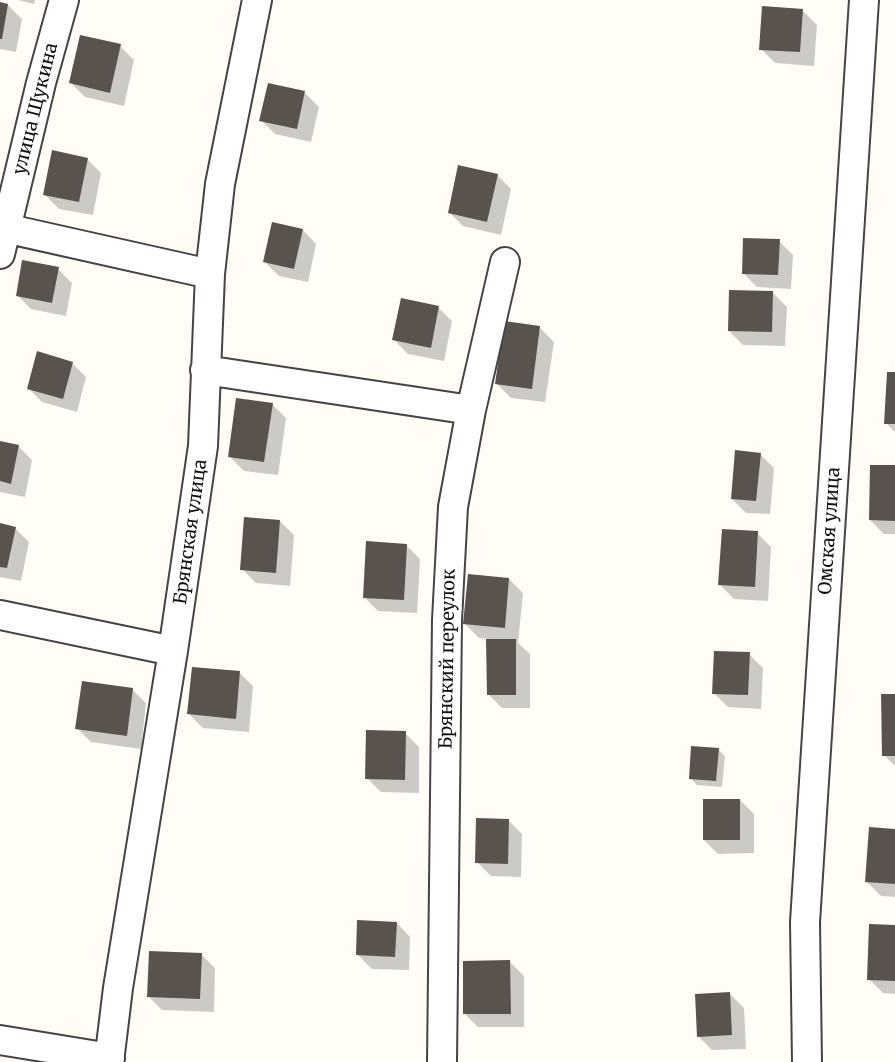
<!DOCTYPE html>
<html>
<head>
<meta charset="utf-8">
<style>
	body { margin:0 }
	canvas { display:block; background:#fffdf5 }
</style>
</head>
<body>
<canvas width="895" height="1062"></canvas>
<script>
const c = document.querySelector('canvas').getContext('2d');
c.lineJoin = 'round';
function fill(path, color) {
  c.fillStyle = color;
  c.fill(path, 'evenodd');
}
function poly(rows) {
  const path = new Path2D();
  for (const r of rows) {
    path.moveTo(r[0], r[1]);
    for (let i = 2; i < r.length; i += 2) path.lineTo(r[i], r[i + 1]);
  }
  return path;
}
function strokePath(path, color, width, dash) {
  c.strokeStyle = color;
  c.lineWidth = width;
  c.lineCap = dash ? 'butt' : 'round';
  c.setLineDash(dash || []);
  c.stroke(path);
}
function write(font, color, halo, rows, align = 'center') {
  c.font = font + ' Merriweather,serif';
  c.lineWidth = 6;
  c.setLineDash([]);
  c.textBaseline = 'middle';
  c.strokeStyle = halo;
  c.fillStyle = color;
  for (const [text, x, y, turn = 0] of rows) {
    c.save();
    c.translate(x, y);
    c.rotate((+turn || 0) * Math.PI / 180);
    c.textAlign = isNaN(turn) ? turn : align;
    if (halo) c.strokeText(text, 0, 0);
    c.fillText(text, 0, 0);
    c.restore();
  }
}
const shadow = poly([
	[18,0,35,0,34,4],
	[0,4,8,5,22,19,16,52,0,49],
	[803,11,817,25,814,66,775,63,761,49],
	[120,46,134,60,124,106,85,97,71,83],
	[269,85,305,93,319,107,311,142,275,134,261,120],
	[87,159,101,173,93,215,59,209,45,195],
	[497,175,511,189,501,235,463,226,449,212],
	[303,230,316,244,308,282,279,276,265,262],
	[779,241,793,255,791,289,757,287,743,273],
	[58,269,72,283,66,316,31,309,17,295],
	[773,293,787,307,785,346,743,345,729,331],
	[438,307,452,321,444,361,408,354,394,340],
	[540,328,554,342,545,402,511,398,497,384],
	[72,363,86,377,77,412,42,402,28,388],
	[895,374,895,432,886,423],
	[272,404,286,418,278,475,244,471,230,457],
	[0,442,18,446,32,460,25,497,0,492],
	[760,454,774,468,770,514,746,513,732,499],
	[895,467,895,534,884,534,870,520],
	[280,521,294,535,290,586,256,583,242,569],
	[0,525,15,528,29,542,21,581,0,577],
	[757,533,771,547,768,601,734,599,720,585],
	[406,545,420,559,417,613,378,611,364,597],
	[509,579,523,593,518,643,530,654,530,708,502,708,488,694,488,639,479,638,465,624],
	[749,654,763,668,761,709,728,707,714,693],
	[239,672,253,686,249,732,203,728,189,714],
	[132,689,146,703,141,749,91,742,77,728],
	[895,695,895,766,884,755],
	[405,733,419,747,419,793,381,792,367,778],
	[718,749,725,756,722,787,697,785,690,778],
	[740,800,754,814,754,853,718,854,704,840],
	[508,820,522,834,521,877,491,876,477,862],
	[895,830,895,897,881,896,867,882],
	[397,923,410,937,409,970,372,969,358,955],
	[895,926,895,994,883,993,869,979],
	[201,954,215,968,214,1012,162,1010,148,996],
	[510,962,524,976,524,1027,478,1027,464,1013],
	[730,994,744,1008,746,1049,712,1050,698,1036]
]);
const building = poly([
	[0,2,8,4,2,39,0,39],
	[762,6,803,9,800,52,759,50],
	[80,35,121,44,110,93,69,83],
	[268,83,305,91,297,129,259,121],
	[52,150,88,158,79,202,43,195],
	[458,165,498,174,487,222,448,213],
	[272,222,303,229,294,269,263,262],
	[743,238,780,239,778,275,742,274],
	[22,260,59,267,52,303,16,296],
	[729,290,773,291,772,332,728,331],
	[401,298,439,306,431,348,392,340],
	[504,321,540,326,532,389,495,384],
	[37,351,73,362,63,399,27,389],
	[887,372,895,372,895,424,884,424],
	[236,398,273,403,264,462,228,457],
	[0,441,19,445,11,484,0,481],
	[735,450,761,453,756,501,731,499],
	[870,465,895,465,895,521,869,520],
	[244,517,280,520,276,573,240,570],
	[0,523,16,527,7,568,0,567],
	[722,529,758,531,755,587,718,585],
	[366,541,407,544,404,600,363,598],
	[468,574,509,578,505,628,463,624],
	[486,639,516,639,516,695,487,695],
	[714,651,750,652,748,695,712,694],
	[192,667,240,671,236,719,187,714],
	[82,681,133,688,127,736,75,729],
	[881,694,895,694,895,756,882,756],
	[366,730,406,731,405,780,365,779],
	[691,746,719,748,716,781,689,779],
	[703,799,740,799,740,840,703,840],
	[476,818,509,819,508,864,475,863],
	[869,827,895,829,895,884,865,882],
	[357,920,397,922,395,957,356,955],
	[869,924,895,925,895,981,867,980],
	[149,951,202,953,200,999,147,997],
	[510,960,511,1014,463,1014,463,961],
	[730,992,732,1035,697,1037,695,994]
]);
const minor = poly([
	[0,227,210,274],
	[0,254,41,83,64,0],
	[205,370,471,410],
	[0,615,173,651],
	[0,1040,110,1058],
	[109,1062,118,988,173,651,203,446,210,274,220,184,257,0],
	[442,1062,447,620,453,507,471,410,505,262],
	[807,1062,805,922,864,0]
]);
const streetNames = [
	["улица Щукина",36,109,-76],
	["Омская улица",830,531,-86],
	["Брянская улица",191,532,-82],
	["Брянский переулок",448,659,-89]
];
fill(shadow, '#0003');
fill(building, '#5a524d');
strokePath(minor, '#444', 32);
strokePath(minor, '#fff', 28);
write('18px', '#111', '#fff', streetNames);
</script>
</body>
</html>
